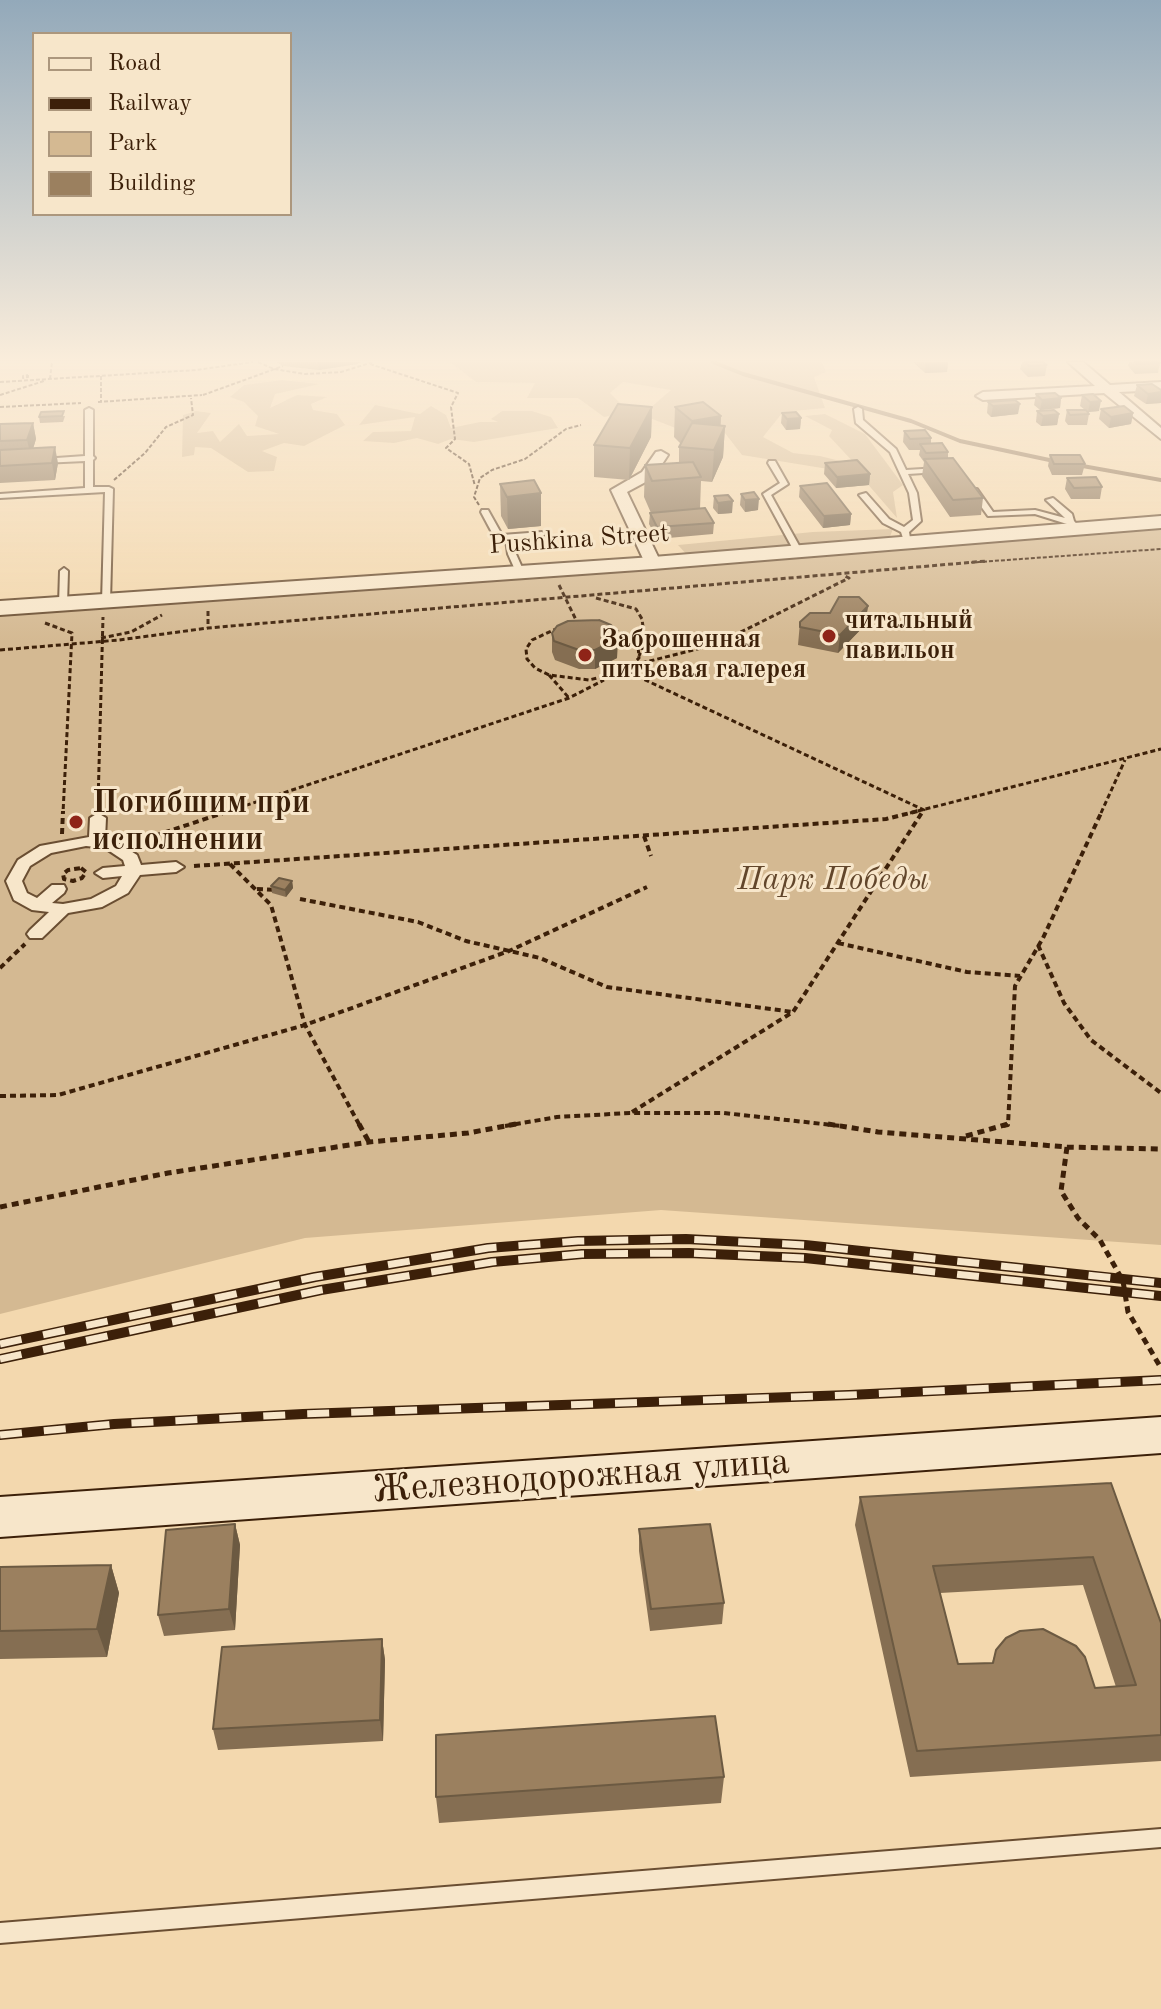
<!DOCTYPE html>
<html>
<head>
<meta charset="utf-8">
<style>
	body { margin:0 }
	#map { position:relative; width:1161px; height:2009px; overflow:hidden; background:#f3d8ae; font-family:"Old Standard TT",serif }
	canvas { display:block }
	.legend { position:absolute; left:32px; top:32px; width:260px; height:184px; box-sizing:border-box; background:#f7e6ca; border:2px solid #ac977d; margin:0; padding:10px 14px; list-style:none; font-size:24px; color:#3c2009 }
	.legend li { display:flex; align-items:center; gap:16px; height:40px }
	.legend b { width:40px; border:2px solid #ac977d }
</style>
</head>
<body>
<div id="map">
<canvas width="1161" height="2009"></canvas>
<ul class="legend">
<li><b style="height:10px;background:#f7e6ca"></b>Road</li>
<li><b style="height:10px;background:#3c2009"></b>Railway</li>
<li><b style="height:22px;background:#d4b992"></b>Park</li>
<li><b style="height:22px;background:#9b805f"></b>Building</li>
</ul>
</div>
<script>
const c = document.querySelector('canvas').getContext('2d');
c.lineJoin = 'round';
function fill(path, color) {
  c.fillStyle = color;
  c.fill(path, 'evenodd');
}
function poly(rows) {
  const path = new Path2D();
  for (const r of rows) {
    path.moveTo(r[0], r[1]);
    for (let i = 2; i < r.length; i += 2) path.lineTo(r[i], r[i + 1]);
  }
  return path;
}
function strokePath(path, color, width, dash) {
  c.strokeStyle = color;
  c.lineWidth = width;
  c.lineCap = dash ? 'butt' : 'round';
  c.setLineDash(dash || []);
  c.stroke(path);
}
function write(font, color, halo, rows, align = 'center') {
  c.font = font + ' "Old Standard TT",serif';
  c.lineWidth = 6;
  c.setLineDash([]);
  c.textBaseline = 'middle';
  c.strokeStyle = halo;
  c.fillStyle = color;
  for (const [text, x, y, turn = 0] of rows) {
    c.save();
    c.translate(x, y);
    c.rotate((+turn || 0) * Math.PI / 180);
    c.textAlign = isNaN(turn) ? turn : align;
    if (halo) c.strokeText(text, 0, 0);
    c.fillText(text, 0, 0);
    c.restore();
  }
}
const green = poly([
	[450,362,822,362,826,372,814,377,825,408,783,412,763,437,793,453,820,456,856,465,829,436,832,430,805,416,825,414,865,434,903,485,893,492,897,518,859,474,742,455,721,428,678,429,642,415,671,390,623,382,610,393,629,412,604,417,578,398,527,398,535,383,476,382],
	[282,380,320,384,275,394,270,408,297,395,327,397,311,404,313,410,337,414,345,425,304,446,284,443,262,451,277,457,274,471,248,472,211,448,195,447,194,455,182,457,183,415,196,411,211,413,197,433,213,431,220,442,239,424,247,436,279,434,255,426,258,416,244,402,230,397,244,385],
	[375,405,420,414,431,406,446,415,451,428,480,422,498,422,491,419,502,411,532,411,551,417,558,428,474,442,451,439,438,444,417,438,394,443,363,441,373,432,411,431,415,417,359,425],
	[1161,526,1161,1245,661,1210,305,1238,0,1314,0,615],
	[893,529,889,539,688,556,678,545,813,532]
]);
const stream = poly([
	[713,362,743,374,911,421,960,441,1054,461],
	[1077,465,1161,480]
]);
const pathFar3 = poly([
	[258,362,274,369,305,374,341,372,373,362],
	[370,364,458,393,451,407,455,439,446,448,469,464,475,486],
	[28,375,28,377,23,378,23,376,28,375],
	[101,376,101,402],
	[50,379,52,362],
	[0,382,196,370,253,362],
	[0,395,44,381],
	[203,395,283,366],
	[98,402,202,395],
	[0,407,81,403],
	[114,480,145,453,166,427,193,415,191,398],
	[479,505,474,497,480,478,492,470,525,459,566,429,581,425],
	[965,563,1161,549]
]);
const pathFar2 = poly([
	[559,585,578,624],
	[596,598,636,609,642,619,645,642,639,656],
	[208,611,208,628],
	[45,623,72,633,63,813],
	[558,628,532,640,526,649,527,659,535,668,549,675,589,680,626,671,924,810,922,813],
	[614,630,626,634,638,645,639,658,626,671],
	[101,638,131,632,162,615],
	[0,650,119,640,208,628,987,561],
	[634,665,717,644,849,578,845,576],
	[549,675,569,698],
	[98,804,103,617],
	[223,813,569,698,604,680],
	[910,813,1161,749],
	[1101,813,1125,760]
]);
const pathFar1 = poly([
	[62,834,63,811],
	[644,836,651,856],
	[136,842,229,811],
	[230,864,271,905,305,1025,360,1126],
	[194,866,886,819,918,811],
	[81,868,86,872,82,878,73,881,64,879,63,874,68,870,81,868],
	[257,889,276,890],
	[300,899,418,922,466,941,540,958,607,987,793,1012],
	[838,943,967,972,1020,976],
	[1038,945,1064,1003,1091,1040,1161,1093],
	[0,968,25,944],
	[0,1096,58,1095,305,1025,509,951,647,887],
	[632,1112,793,1012,923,811],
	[505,1126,557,1117,630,1113,724,1113,841,1126],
	[1003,1126,1008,1125,1015,986,1043,938,1102,811]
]);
const path = poly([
	[359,1124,369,1142],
	[828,1124,878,1132,1067,1147,1161,1149],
	[966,1136,1008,1124],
	[1067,1147,1061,1191,1078,1218,1100,1240,1123,1281,1128,1312,1161,1368],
	[0,1207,168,1173,369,1142,468,1133,516,1124]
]);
const service = poly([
	[858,407,862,409,863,420,896,449,906,470,939,468,943,470,939,472,908,474,917,493,921,521,909,532,911,544,905,544,901,532,883,523,859,495,866,493,889,519,904,527,913,520,909,493,890,452,856,423,854,409,858,407],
	[89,408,93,410,93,456,95,458,93,460,93,487,109,487,113,489,110,602,106,605,102,602,105,492,0,498,0,494,85,488,85,461,42,463,38,461,42,459,85,456,85,410,89,408],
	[769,461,775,461,788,484,771,495,802,551,801,553,794,551,763,494,780,483,768,463,769,461],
	[971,489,977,489,993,512,1035,510,1065,518,1046,500,1053,498,1072,514,1074,521,1081,529,1074,531,1067,524,1035,514,988,516,970,491,971,489],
	[482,510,488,510,502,535,542,532,546,534,542,536,514,539,516,554,524,572,523,574,516,572,508,554,506,540,496,540,481,512,482,510],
	[64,568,68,571,67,605,63,608,59,605,60,571,64,568],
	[1161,1829,1161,1847,0,1943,0,1923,1161,1829]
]);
const pedestrian = poly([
	[98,813,106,818,105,839,115,841,137,855,141,865,176,862,184,867,176,872,140,875,128,893,102,907,68,913,42,938,30,938,27,934,30,930,49,912,32,910,14,900,6,881,18,860,40,846,89,837,90,818,98,813],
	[86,846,105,848,123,860,125,866,103,868,95,873,103,878,122,876,116,886,91,899,63,904,52,903,64,893,66,889,64,885,52,885,37,898,27,893,22,881,30,866,51,853,86,846]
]);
const minor = poly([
	[1068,362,1083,362,1110,385,1161,382,1161,390,1119,392,1161,428,1161,439,1104,393,983,400,976,396,983,392,1095,386,1068,362],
	[661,451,668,455,653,478,627,492,661,563,653,568,645,563,611,490,642,472,656,452,661,451]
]);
const tertiary = poly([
	[1161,516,1161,528,653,569,0,615,0,601,653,557,1161,516]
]);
const secondary = poly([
	[1161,1417,1161,1453,0,1537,0,1497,1161,1417]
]);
const rail = poly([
	[0,1344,315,1277,488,1248,578,1241,686,1239,805,1245,1161,1283],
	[0,1359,321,1290,492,1262,582,1254,689,1253,805,1258,1161,1296],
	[0,1435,114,1424,303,1414,849,1395,1161,1380]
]);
const wall = poly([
	[276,362,361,362,357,364,319,370,283,366],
	[913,362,948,362,947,372,925,373],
	[1022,362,1043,362,1047,365,1045,376,1028,377,1020,369],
	[1129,362,1159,362,1160,363,1158,373,1135,374,1128,366],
	[1137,385,1161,390,1161,403,1146,404,1134,396],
	[1036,394,1061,398,1060,408,1040,410,1034,405],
	[1093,394,1099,411,1088,412,1089,414,1087,425,1068,425,1065,421,1067,410,1085,410,1080,406,1082,395],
	[988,402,1018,414,991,417,987,413],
	[652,407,651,437,629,480,594,477,594,445],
	[675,407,721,416,720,426,725,426,723,457,712,482,701,481,700,509,714,523,713,534,657,539,649,524,650,513,651,513,644,497,645,465,679,463,679,447,681,444,674,437],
	[1101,409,1133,413,1131,424,1109,428,1099,419],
	[1037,411,1059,414,1057,425,1041,426,1036,422],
	[782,413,801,418,800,429,786,430,781,423],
	[65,416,63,422,40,423,39,417],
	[33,423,36,439,33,448,58,463,55,480,0,483,0,424],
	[904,431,931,438,931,443,948,452,948,458,983,498,981,515,950,517,922,476,924,462,919,455,920,450,909,450,903,442],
	[1050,455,1085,464,1082,475,1052,475,1048,466],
	[825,463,870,474,869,485,836,488,824,474],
	[1067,478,1102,487,1100,499,1071,499,1065,489],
	[500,484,541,526,508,529,501,516],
	[800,486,851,514,850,525,823,528,799,497],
	[741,494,758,510,745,512,740,505],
	[714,496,732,513,718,514,713,508],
	[868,606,865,625,838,653,798,645,800,622,830,613],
	[618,632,617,658,595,669,579,669,555,660,552,652,552,633],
	[292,881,293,888,286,897,272,893,271,886],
	[1111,1483,1161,1623,1161,1761,910,1777,855,1525,860,1497],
	[1083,1585,1116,1687,1095,1688,996,1650,992,1663,958,1664,940,1593],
	[235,1524,240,1545,235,1630,164,1636,158,1615],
	[639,1529,724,1603,722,1624,650,1631,639,1551],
	[111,1565,119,1593,107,1657,0,1659,0,1567],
	[382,1639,385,1660,383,1741,218,1750,213,1729],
	[724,1777,721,1803,439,1823,436,1797]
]);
const shadedWall = poly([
	[318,362,361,362,357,364,319,370],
	[948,362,947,372,925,373,926,363],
	[1161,392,1161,403,1146,404,1148,394],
	[1061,398,1060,408,1040,410,1042,400],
	[1101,401,1099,411,1088,412,1090,402],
	[1020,404,1018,414,991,417,993,406],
	[652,407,651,437,629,480,630,448],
	[1133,413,1131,424,1109,428,1111,417],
	[1059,414,1057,425,1041,426,1043,416],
	[721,416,720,438,725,426,723,457,712,482,714,450,690,448,692,421],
	[801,418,800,429,786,430,787,419],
	[33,423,36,439,31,456,27,440],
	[55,447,58,463,55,480,52,463],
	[870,474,869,485,836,488,837,477],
	[541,493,541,526,508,529,507,497],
	[759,499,758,510,745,512,745,500],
	[733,501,732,513,718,514,718,503],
	[851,514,850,525,823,528,824,516],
	[868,606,865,625,838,653,840,635],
	[618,632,617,658,595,669,595,650],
	[292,881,293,888,286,897,285,890],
	[235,1524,240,1545,235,1630,229,1609],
	[111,1565,119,1593,107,1657,97,1629],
	[382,1639,385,1660,383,1741,380,1720]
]);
const building = poly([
	[1025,362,1043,362,1047,365,1029,366,1025,362],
	[1135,362,1159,362,1160,363,1137,364,1135,362],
	[1152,384,1161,390,1161,392,1148,394,1137,385,1152,384],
	[1055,393,1061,398,1042,400,1036,394,1055,393],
	[1093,394,1101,401,1090,402,1082,395,1093,394],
	[1015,400,1020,404,993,406,988,402,1015,400],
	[703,402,721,416,692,421,675,407,703,402],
	[618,404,652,407,630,448,594,445,618,404],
	[1124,406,1133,413,1111,417,1101,409,1124,406],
	[1054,410,1059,414,1043,416,1037,411,1054,410],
	[1067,410,1086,410,1089,414,1070,415,1067,410],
	[64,411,62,416,39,417,41,412,64,411],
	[796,412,801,418,787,419,782,413,796,412],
	[33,423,27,440,0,441,0,424,33,423],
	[692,423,725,426,714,450,679,447,692,423],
	[925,430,931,438,910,439,904,431,925,430],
	[942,443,948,452,926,453,920,444,942,443],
	[55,447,52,463,0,466,0,450,55,447],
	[1050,455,1080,455,1085,464,1054,464,1050,455],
	[953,458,983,498,953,500,924,459,953,458],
	[857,460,870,474,837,477,825,463,857,460],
	[693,462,701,477,652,481,645,465,693,462],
	[1096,477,1102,487,1074,488,1067,478,1096,477],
	[534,480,541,493,507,497,500,484,534,480],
	[827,483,851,514,824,516,800,486,827,483],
	[754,492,759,499,745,500,741,494,754,492],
	[728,495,733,501,718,503,714,496,728,495],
	[705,508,714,523,657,527,650,513,705,508],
	[839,597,859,597,868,606,840,635,800,627,800,622,810,613,830,613,839,597],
	[599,620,611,625,618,632,617,639,595,650,579,650,554,641,552,633,557,626,568,621,599,620],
	[279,878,292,881,285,890,271,886,279,878],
	[1111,1483,1161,1623,1161,1735,917,1751,860,1497,1111,1483],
	[1093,1557,1136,1685,1095,1688,1085,1657,1076,1646,1043,1629,1020,1631,1006,1638,996,1650,993,1663,958,1664,933,1566,1093,1557],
	[235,1524,229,1609,158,1615,166,1530,235,1524],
	[710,1524,724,1603,651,1609,639,1529,710,1524],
	[111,1565,97,1629,0,1631,0,1567,111,1565],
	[382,1639,380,1720,213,1729,222,1647,382,1639],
	[715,1716,724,1777,436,1797,436,1735,715,1716]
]);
const markers = [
	[829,636,8,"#8f2418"],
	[585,655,8,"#8f2418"],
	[76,822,8,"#8f2418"]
];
const farStreetnames = [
	["Pushkina Street",579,540,-4]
];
const farPoinames = [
	["читальный",845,621],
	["павильон",845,651],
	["Заброшенная",601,640],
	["питьевая галерея",601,670]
];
const poiNames = [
	["Погибшим при",92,804],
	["исполнении",92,841]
];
const parkNames = [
	["Парк Победы",833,881]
];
const nearStreetnames = [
	["Железнодорожная улица",581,1477,-4]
];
fill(green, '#d4b992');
strokePath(stream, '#85694a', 4);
strokePath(service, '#6a4e32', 4);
strokePath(pedestrian, '#6a4e32', 4);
strokePath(minor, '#6a4e32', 4);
strokePath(tertiary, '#6a4e32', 4);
strokePath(secondary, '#3c2009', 4);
strokePath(pathFar3, '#3c2009', 2, [4, 2]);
strokePath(pathFar2, '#3c2009', 3, [5, 3]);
strokePath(pathFar1, '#3c2009', 4, [6, 4]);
strokePath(path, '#3c2009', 5, [7, 5]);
fill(service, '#f7e6ca');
fill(pedestrian, '#f7e6ca');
fill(minor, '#f7e6ca');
fill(tertiary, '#f7e6ca');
fill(secondary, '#f7e6ca');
strokePath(rail, '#3c2009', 10);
strokePath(rail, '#f7e6ca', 7, [22]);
fill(wall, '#856e52');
fill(shadedWall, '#6c5a42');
fill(building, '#9b805f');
strokePath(building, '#6c5a42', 2);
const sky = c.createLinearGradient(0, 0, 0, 643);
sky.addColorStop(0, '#93a9ba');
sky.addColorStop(0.56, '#faeddb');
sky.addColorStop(1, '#faeddb00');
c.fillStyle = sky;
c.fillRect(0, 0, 1161, 643);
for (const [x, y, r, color] of markers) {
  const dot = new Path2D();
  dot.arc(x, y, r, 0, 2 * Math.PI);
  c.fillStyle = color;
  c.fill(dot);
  strokePath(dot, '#f7e6ca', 3);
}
write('26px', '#3c2009', '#f7e6ca', farStreetnames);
write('bold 26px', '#3c2009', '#f7e6ca', farPoinames, 'left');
write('bold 32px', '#3c2009', '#f7e6ca', poiNames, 'left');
write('italic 32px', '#62462b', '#f7e6ca', parkNames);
write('38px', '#3c2009', '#f7e6ca', nearStreetnames);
</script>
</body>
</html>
